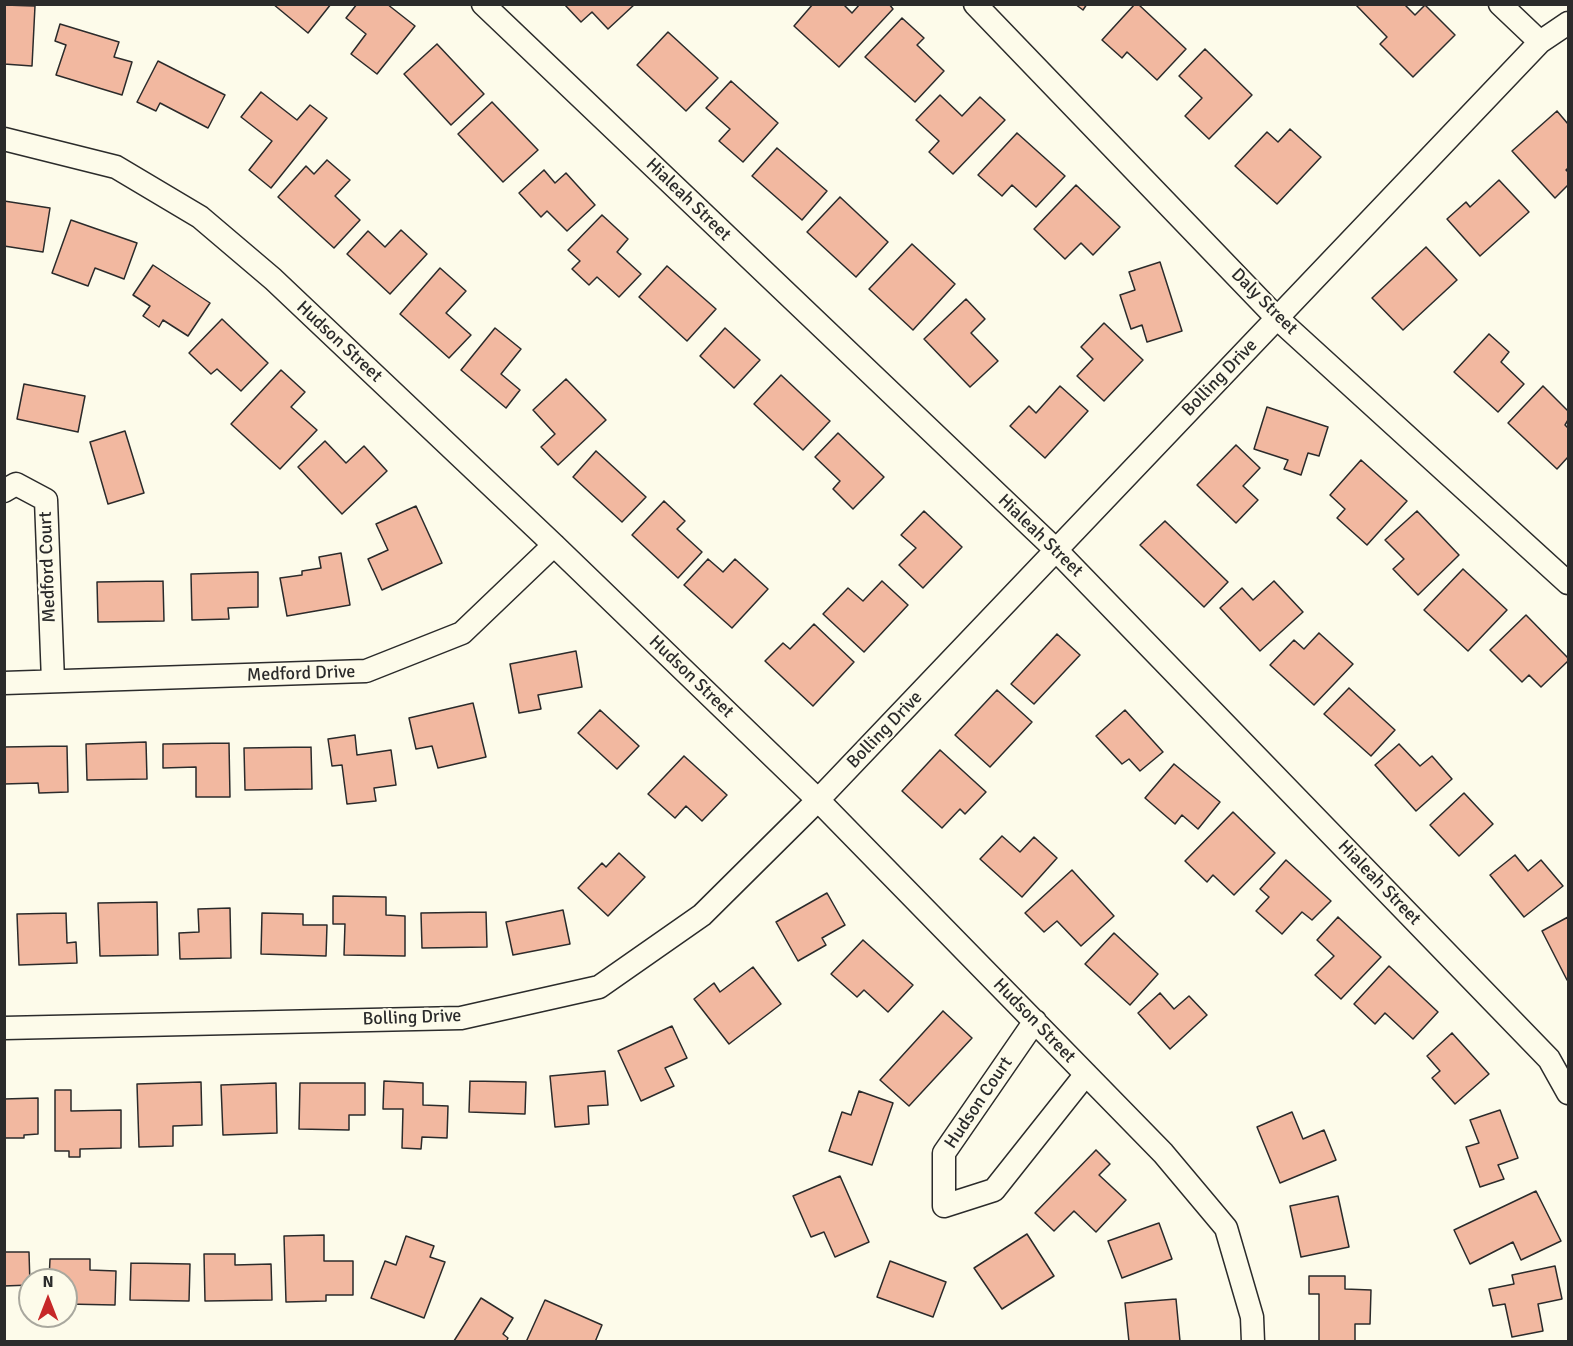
<!DOCTYPE html>
<html>
<head>
<meta charset="utf-8">
<style>
	body { margin:0 }
	#map { position:relative; width:1573px; height:1346px; overflow:hidden; background:#fdfbea; font-family:Signika,sans-serif }
	canvas { display:block }
	.frame { position:absolute; inset:0; border:6px solid #2b2b2b; pointer-events:none }
	.north { position:absolute; left:18px; top:1268px; width:60px; height:60px; box-sizing:border-box; background:#fdfbea; border:2px solid #a9a89e; border-radius:50%; rotate:0deg; font-size:16px; font-weight:700; line-height:24px; text-align:center; color:#2b2b2b }
	.north::after { content:''; display:block; margin:auto; width:21px; height:27px; background:#c62828; clip-path:polygon(50% 0,100% 100%,50% 72%,0 100%) }
</style>
</head>
<body>
<div id="map">
<canvas width="1573" height="1346"></canvas>
<div class="frame"></div>
<div class="north">N</div>
</div>
<script>
const c = document.querySelector('canvas').getContext('2d');
c.lineJoin = 'round';
function fill(path, color) {
  c.fillStyle = color;
  c.fill(path, 'evenodd');
}
function poly(rows) {
  const path = new Path2D();
  for (const r of rows) {
    path.moveTo(r[0], r[1]);
    for (let i = 2; i < r.length; i += 2) path.lineTo(r[i], r[i + 1]);
  }
  return path;
}
function strokePath(path, color, width, dash) {
  c.strokeStyle = color;
  c.lineWidth = width;
  c.lineCap = dash ? 'butt' : 'round';
  c.setLineDash(dash || []);
  c.stroke(path);
}
function write(font, color, halo, rows, align = 'center') {
  c.font = font + ' Signika,sans-serif';
  c.lineWidth = 4.5;
  c.setLineDash([]);
  c.textBaseline = 'middle';
  c.strokeStyle = halo;
  c.fillStyle = color;
  for (const [text, x, y, turn = 0] of rows) {
    c.save();
    c.translate(x, y);
    c.rotate((+turn || 0) * Math.PI / 180);
    c.textAlign = isNaN(turn) ? turn : align;
    if (halo) c.strokeText(text, 0, 0);
    c.fillText(text, 0, 0);
    c.restore();
  }
}
const building = poly([
	[273,4,331,4,308,33,273,4],
	[357,4,387,4,415,26,377,74,351,54,366,34,346,18,357,4],
	[564,4,635,4,608,29,592,12,581,22,564,4],
	[813,4,843,4,852,13,860,4,889,4,893,9,839,67,794,26,813,4],
	[1075,4,1087,4,1083,10,1075,4],
	[1135,4,1138,4,1186,49,1157,80,1127,52,1122,58,1102,40,1135,4],
	[1355,4,1404,4,1415,15,1425,5,1455,35,1413,77,1380,44,1387,37,1355,4],
	[4,5,35,6,32,66,4,64,4,5],
	[902,18,924,38,917,45,944,71,915,102,865,57,902,18],
	[60,24,119,42,114,57,132,62,122,95,56,75,66,45,55,41,60,24],
	[668,32,718,78,686,111,637,65,668,32],
	[437,44,484,94,451,125,404,74,437,44],
	[1205,49,1252,95,1209,139,1185,116,1202,98,1179,76,1205,49],
	[158,61,225,95,208,128,160,103,156,111,137,102,158,61],
	[731,81,778,123,743,162,719,141,730,129,706,108,731,81],
	[261,92,297,120,310,105,327,118,271,188,249,170,272,141,241,117,261,92],
	[940,95,962,116,980,97,1005,120,953,174,929,152,939,141,916,120,940,95],
	[492,102,538,150,503,182,458,134,492,102],
	[1557,111,1568,124,1568,168,1566,170,1568,172,1568,185,1555,198,1512,151,1557,111],
	[1290,129,1321,157,1277,204,1235,166,1267,132,1278,142,1290,129],
	[1017,133,1065,176,1036,207,1012,185,1002,196,978,175,1017,133],
	[777,148,827,191,802,220,752,176,777,148],
	[327,160,350,180,335,196,360,220,334,248,278,197,306,166,314,174,327,160],
	[544,170,555,183,566,173,595,205,567,231,547,211,541,217,519,193,544,170],
	[1499,180,1529,212,1480,256,1447,219,1466,202,1470,207,1499,180],
	[1076,185,1120,227,1093,255,1081,243,1065,259,1034,229,1076,185],
	[840,197,888,242,856,277,807,232,840,197],
	[4,201,50,208,43,252,4,246,4,201],
	[602,215,628,239,617,252,641,274,619,297,597,277,589,285,572,269,580,261,568,250,602,215],
	[71,220,137,243,124,279,95,268,88,286,52,273,71,220],
	[401,230,427,254,390,294,347,254,368,231,385,247,401,230],
	[912,244,955,284,913,330,869,289,912,244],
	[1426,247,1457,280,1403,330,1372,298,1426,247],
	[1160,262,1182,331,1147,342,1142,325,1131,329,1120,295,1135,290,1129,272,1160,262],
	[153,265,210,303,188,336,163,320,159,327,143,316,150,306,133,295,153,265],
	[667,266,716,309,687,341,639,297,667,266],
	[440,268,466,291,446,313,471,335,449,358,400,314,440,268],
	[966,299,985,319,971,333,998,361,970,387,924,339,966,299],
	[222,319,268,363,241,391,217,369,211,374,189,353,222,319],
	[1104,323,1143,360,1104,401,1077,376,1093,359,1081,347,1104,323],
	[495,328,521,349,501,374,520,390,506,408,461,370,495,328],
	[725,328,760,360,734,388,700,356,725,328],
	[1489,334,1509,352,1501,362,1524,384,1498,412,1454,372,1489,334],
	[281,370,305,392,291,407,317,430,280,469,231,424,281,370],
	[781,375,830,421,803,450,754,404,781,375],
	[566,379,606,420,558,465,541,447,555,434,533,410,566,379],
	[24,384,85,396,78,432,17,419,24,384],
	[1060,386,1088,411,1045,458,1010,426,1029,406,1036,413,1060,386],
	[1543,386,1568,411,1568,420,1565,425,1568,428,1568,457,1557,469,1508,423,1543,386],
	[1267,407,1328,427,1319,456,1308,453,1301,475,1284,469,1288,460,1254,449,1267,407],
	[125,431,144,493,108,504,90,442,125,431],
	[838,433,884,477,853,509,833,489,840,481,815,457,838,433],
	[325,441,346,463,364,446,387,471,342,514,298,467,325,441],
	[1236,445,1260,468,1243,486,1258,500,1236,523,1197,485,1236,445],
	[596,451,646,497,622,522,573,477,596,451],
	[1361,460,1407,501,1367,545,1337,518,1345,509,1330,495,1361,460],
	[664,501,685,521,677,529,702,552,678,578,632,535,664,501],
	[416,506,442,563,382,590,368,559,388,550,376,524,416,506],
	[924,511,962,547,923,588,899,565,916,548,901,535,924,511],
	[1417,511,1459,555,1418,595,1393,569,1404,559,1385,540,1417,511],
	[1165,521,1228,582,1204,607,1140,545,1165,521],
	[341,553,350,605,287,616,280,578,302,575,302,571,321,568,319,557,341,553],
	[708,559,723,572,735,559,768,589,732,628,684,585,708,559],
	[1463,569,1507,610,1468,651,1424,610,1463,569],
	[258,572,258,607,228,608,229,619,192,620,191,574,258,572],
	[163,581,164,621,98,622,97,582,163,581],
	[882,581,908,605,864,652,823,614,848,588,863,601,882,581],
	[1274,581,1303,612,1260,651,1220,608,1242,588,1253,600,1274,581],
	[1526,615,1568,658,1568,661,1541,687,1529,675,1522,682,1490,650,1526,615],
	[814,624,854,662,813,706,765,661,783,643,790,649,814,624],
	[1319,633,1353,664,1314,705,1270,665,1294,640,1304,649,1319,633],
	[1057,634,1080,655,1034,704,1011,684,1057,634],
	[576,651,582,687,538,695,541,709,519,713,510,664,576,651],
	[1349,688,1395,730,1371,756,1324,714,1349,688],
	[997,690,1032,722,990,767,955,735,997,690],
	[473,703,486,757,438,768,432,746,416,749,409,718,473,703],
	[600,710,639,746,617,769,578,733,600,710],
	[1125,710,1163,752,1140,771,1129,759,1122,764,1096,736,1125,710],
	[355,735,357,755,391,750,396,785,374,788,376,801,347,804,342,765,332,766,328,739,355,735],
	[146,742,147,779,87,780,86,744,146,742],
	[229,743,230,797,196,797,196,767,163,768,163,744,229,743],
	[1399,744,1420,766,1432,756,1452,779,1416,811,1375,765,1399,744],
	[67,746,68,792,39,793,38,783,4,784,4,747,67,746],
	[311,747,312,789,245,790,244,748,311,747],
	[940,750,986,792,965,814,960,809,942,828,902,791,940,750],
	[684,756,727,795,702,821,686,806,675,818,648,794,684,756],
	[1174,764,1220,802,1198,829,1182,815,1175,824,1145,798,1174,764],
	[1464,793,1493,824,1459,856,1430,825,1464,793],
	[1233,812,1275,853,1234,895,1213,875,1207,882,1185,861,1233,812],
	[1002,836,1020,852,1034,837,1057,858,1022,897,980,859,1002,836],
	[619,853,645,877,608,916,578,888,602,863,606,867,619,853],
	[1515,855,1528,871,1541,860,1563,886,1524,917,1490,875,1515,855],
	[1286,860,1331,901,1312,920,1302,912,1282,934,1256,911,1269,897,1260,889,1286,860],
	[1072,870,1114,916,1081,946,1057,921,1044,932,1025,913,1072,870],
	[827,893,845,925,822,938,826,945,798,961,776,922,827,893],
	[333,896,386,897,386,915,405,916,405,956,344,955,345,924,333,924,333,896],
	[157,902,158,955,100,956,98,903,157,902],
	[230,908,231,958,180,959,179,933,199,932,198,909,230,908],
	[563,910,570,944,513,955,506,922,563,910],
	[486,912,487,947,422,948,421,913,486,912],
	[66,913,67,943,76,942,77,963,19,965,17,914,66,913],
	[262,913,303,914,303,925,327,925,326,956,261,954,262,913],
	[1338,917,1381,957,1341,999,1315,975,1334,956,1317,940,1338,917],
	[1568,917,1568,979,1567,980,1542,931,1568,917],
	[1114,933,1158,974,1130,1005,1085,964,1114,933],
	[863,940,913,985,888,1012,864,990,857,997,831,974,863,940],
	[1389,966,1438,1012,1413,1039,1385,1013,1375,1024,1354,1004,1389,966],
	[753,967,781,1004,729,1044,694,999,714,983,720,992,753,967],
	[1160,993,1174,1009,1189,996,1207,1015,1170,1049,1138,1013,1160,993],
	[943,1011,972,1038,909,1106,880,1080,943,1011],
	[672,1026,687,1058,665,1068,674,1086,641,1101,618,1051,672,1026],
	[1452,1033,1489,1074,1455,1104,1432,1078,1440,1071,1427,1056,1452,1033],
	[605,1071,608,1105,588,1106,589,1124,555,1127,550,1076,605,1071],
	[384,1081,423,1083,423,1105,448,1106,447,1138,422,1137,421,1149,402,1148,403,1109,383,1109,384,1081],
	[470,1081,526,1082,525,1114,469,1112,470,1081],
	[201,1082,202,1125,173,1126,173,1146,139,1147,137,1084,201,1082],
	[276,1083,277,1133,223,1135,221,1085,276,1083],
	[300,1083,365,1083,365,1115,349,1115,349,1130,299,1129,300,1083],
	[55,1090,71,1090,71,1111,121,1110,121,1148,80,1149,80,1157,69,1157,69,1151,55,1151,55,1090],
	[859,1091,893,1103,872,1165,829,1151,842,1112,851,1115,859,1091],
	[38,1098,38,1134,24,1135,24,1138,4,1138,4,1099,38,1098],
	[1500,1110,1518,1158,1498,1165,1504,1179,1480,1187,1466,1147,1479,1143,1470,1120,1500,1110],
	[1292,1112,1303,1139,1324,1130,1336,1160,1280,1183,1257,1127,1292,1112],
	[1096,1150,1110,1164,1099,1175,1126,1200,1096,1232,1074,1211,1054,1231,1035,1213,1096,1150],
	[840,1176,869,1242,835,1257,824,1232,811,1237,793,1196,840,1176],
	[1536,1191,1561,1241,1521,1260,1513,1242,1470,1264,1454,1230,1536,1191],
	[1338,1196,1349,1247,1301,1257,1290,1206,1338,1196],
	[1159,1223,1172,1259,1122,1278,1108,1241,1159,1223],
	[1027,1234,1054,1276,1002,1309,974,1268,1027,1234],
	[324,1235,324,1261,353,1261,353,1295,326,1295,326,1301,286,1302,284,1236,324,1235],
	[406,1236,434,1246,430,1257,445,1262,424,1318,371,1298,385,1261,396,1265,406,1236],
	[4,1252,29,1252,30,1285,4,1286,4,1252],
	[204,1254,235,1254,235,1265,271,1264,272,1300,205,1301,204,1254],
	[50,1259,90,1259,90,1270,116,1271,115,1305,66,1304,66,1280,49,1280,50,1259],
	[890,1261,946,1282,933,1317,877,1297,890,1261],
	[131,1263,190,1264,189,1301,130,1300,131,1263],
	[1555,1266,1562,1299,1538,1304,1543,1331,1512,1337,1505,1304,1493,1306,1489,1289,1514,1284,1512,1275,1555,1266],
	[1309,1276,1345,1276,1345,1289,1371,1290,1370,1324,1355,1324,1355,1342,1319,1342,1319,1294,1309,1294,1309,1276],
	[481,1298,513,1318,503,1334,508,1338,506,1342,454,1341,481,1298],
	[1176,1299,1180,1341,1129,1342,1125,1303,1176,1299],
	[545,1300,602,1325,595,1342,526,1342,545,1300]
]);
const street = poly([
	[483,4,1056,550,1549,1059,1568,1093],
	[975,4,1277,318,1568,583],
	[1500,4,1540,42],
	[4,139,116,167,200,217,273,279,554,545,818,800,1163,1153,1226,1228,1252,1317,1253,1342],
	[4,491,16,484,46,500,53,681],
	[4,683,366,671,462,633,554,545],
	[1035,1021,944,1153,944,1206,994,1190,1086,1074],
	[4,1028,461,1018,599,987,702,915,818,800,1540,42,1568,23]
]);
const streetNames = [
	["Hialeah Street",688,200,44],
	["Daly Street",1264,302,45],
	["Hudson Street",339,342,43],
	["Bolling Drive",1220,378,-46],
	["Hialeah Street",1040,536,44],
	["Medford Court",48,567,-92],
	["Medford Drive",301,674,-2],
	["Hudson Street",691,677,44],
	["Bolling Drive",885,730,-46],
	["Hialeah Street",1379,883,46],
	["Bolling Drive",412,1018,-2],
	["Hudson Street",1034,1021,46],
	["Hudson Court",979,1103,-56]
];
fill(building, '#f2b8a0');
strokePath(building, '#2b2b2b', 1.5);
strokePath(street, '#2b2b2b', 25);
strokePath(street, '#fdfbea', 22);
write('18px', '#2b2b2b', '#fdfbea', streetNames);
</script>
</body>
</html>
